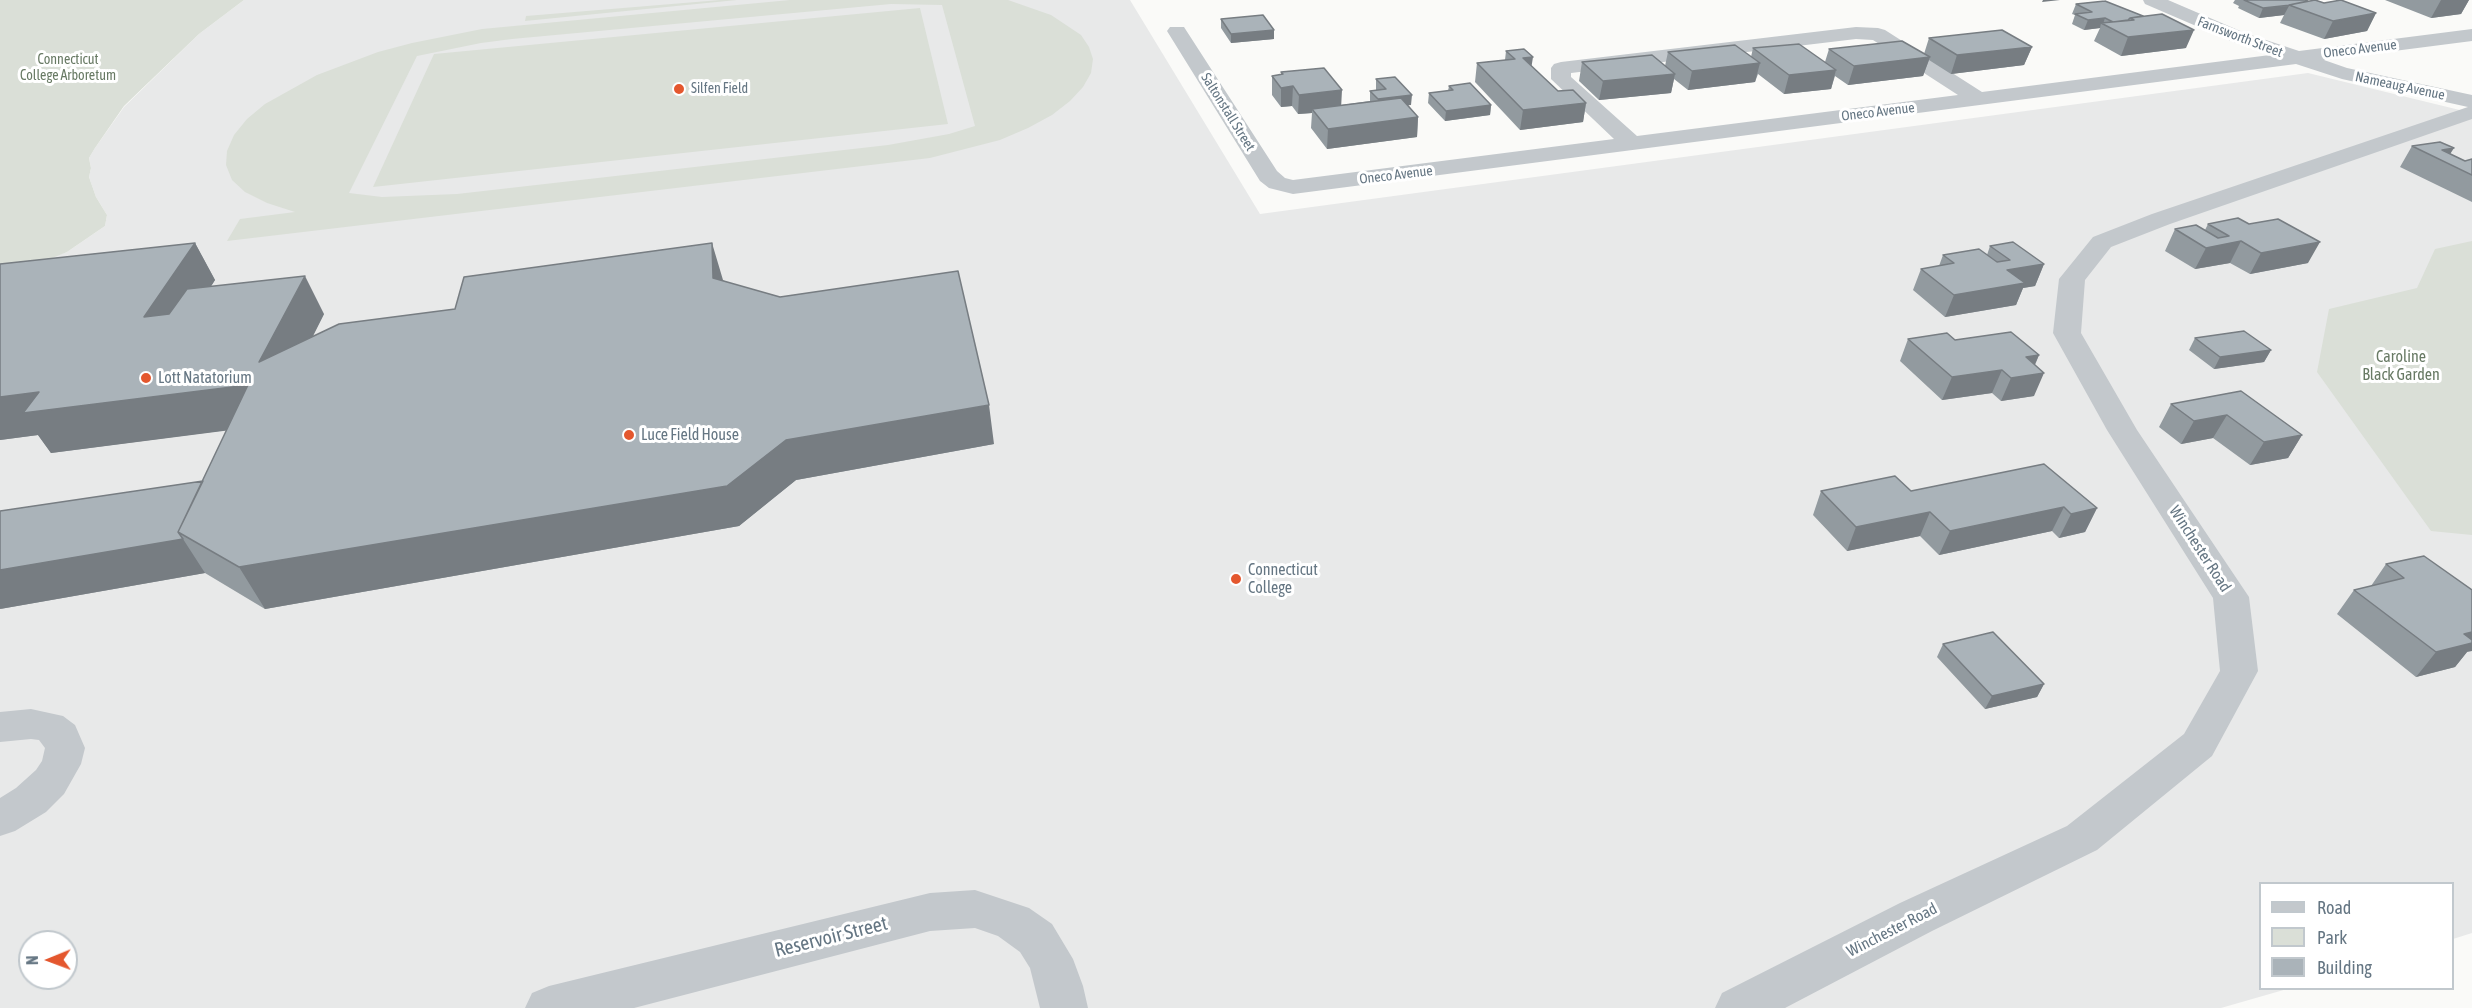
<!DOCTYPE html>
<html>
<head>
<meta charset="utf-8">
<style>
	body { margin:0 }
	#map { position:relative; width:2472px; height:1008px; overflow:hidden; background:#fafaf8; font-family:"Asap Condensed",sans-serif }
	canvas { display:block }
	.legend { position:absolute; left:2259px; top:882px; width:195px; height:108px; box-sizing:border-box; background:#fff; border:2px solid #c1c8cd; margin:0; padding:8px 10px; list-style:none; font-size:18px; color:#657683 }
	.legend li { display:flex; align-items:center; gap:12px; height:30px }
	.legend b { width:30px; border:2px solid #c1c8cd }
	.north { position:absolute; left:18px; top:930px; width:60px; height:60px; box-sizing:border-box; background:#fff; border:2px solid #c1c8cd; border-radius:50%; rotate:269deg; font-size:16px; font-weight:700; line-height:24px; text-align:center; color:#657683 }
	.north::after { content:''; display:block; margin:auto; width:21px; height:27px; background:#e4572e; clip-path:polygon(50% 0,100% 100%,50% 72%,0 100%) }
</style>
</head>
<body>
<div id="map">
<canvas width="2472" height="1008"></canvas>
<ul class="legend">
<li><b style="height:8px;background:#c3c8cc"></b>Road</li>
<li><b style="height:16px;background:#dadfd7"></b>Park</li>
<li><b style="height:16px;background:#aab3b9"></b>Building</li>
</ul>
<div class="north">N</div>
</div>
<script>
const c = document.querySelector('canvas').getContext('2d');
c.lineJoin = 'round';
function fill(path, color) {
  c.fillStyle = color;
  c.fill(path, 'evenodd');
}
function poly(rows) {
  const path = new Path2D();
  for (const r of rows) {
    path.moveTo(r[0], r[1]);
    for (let i = 2; i < r.length; i += 2) path.lineTo(r[i], r[i + 1]);
  }
  return path;
}
function strokePath(path, color, width, dash) {
  c.strokeStyle = color;
  c.lineWidth = width;
  c.lineCap = dash ? 'butt' : 'round';
  c.setLineDash(dash || []);
  c.stroke(path);
}
function write(font, color, halo, rows, align = 'center') {
  c.font = font + ' "Asap Condensed",sans-serif';
  c.lineWidth = 6;
  c.setLineDash([]);
  c.textBaseline = 'middle';
  c.strokeStyle = halo;
  c.fillStyle = color;
  for (const [text, x, y, turn = 0] of rows) {
    c.save();
    c.translate(x, y);
    c.rotate((+turn || 0) * Math.PI / 180);
    c.textAlign = isNaN(turn) ? turn : align;
    if (halo) c.strokeText(text, 0, 0);
    c.fillText(text, 0, 0);
    c.restore();
  }
}
const built = poly([
	[244,0,1130,0,1260,214,2308,73,2472,113,2472,933,2453,939,2452,884,2260,884,2260,988,2287,989,2221,1008,0,1008,0,274,67,252,105,226,107,215,96,197,89,177,91,168,89,158,95,148,124,107,199,34],
	[30,942,66,942,66,978,30,978]
]);
const green = poly([
	[0,0,244,0,199,34,124,106,95,148,89,158,91,168,89,177,96,197,107,215,105,226,67,252,35,265,0,274],
	[720,0,737,0,525,21,526,16],
	[790,0,1008,0,1051,15,1081,35,1089,47,1093,59,1091,73,1083,87,1070,101,1052,115,1028,128,1000,140,930,158,227,241,240,219,295,212,267,203,245,192,232,180,226,165,227,151,234,135,247,119,265,104,317,75,378,52,412,43,482,29],
	[891,4,942,5,975,126,949,134,888,145,457,194,382,197,349,193,417,56,481,43,512,39],
	[920,8,948,124,373,187,434,54],
	[2472,241,2472,535,2431,531,2317,372,2329,309,2417,288,2435,249]
]);
const minor = poly([
	[2143,0,2168,0,2245,33,2299,51,2472,29,2472,41,2324,60,2347,68,2472,95,2472,119,2170,224,2111,247,2085,280,2081,333,2137,430,2249,597,2258,671,2212,756,2097,850,1932,931,1785,1008,1715,1008,1722,993,1900,903,2067,826,2184,734,2220,671,2213,598,2107,430,2053,333,2059,279,2093,237,2152,214,2468,107,2342,79,2296,64,1293,194,1269,188,1260,181,1167,31,1170,27,1184,27,1277,171,1285,178,1293,180,1614,139,1551,79,1551,68,1554,64,1561,62,1856,27,1878,28,1885,30,1982,92,2270,55,2231,41,2145,4,2143,0],
	[1856,39,1873,40,1958,95,1637,136,1571,77,1571,73,1856,39],
	[31,709,63,716,75,725,85,748,81,764,64,794,46,812,15,831,0,836,0,798,16,788,36,770,42,761,45,748,39,740,31,739,0,742,0,712,31,709],
	[975,890,1029,908,1052,924,1073,959,1083,986,1088,1008,1040,1008,1030,968,1020,952,998,936,975,928,930,931,634,1008,525,1008,532,993,549,986,930,893,975,890]
]);
const wall = poly([
	[2235,0,2305,0,2308,1,2324,3,2376,13,2367,31,2324,39,2280,23,2284,15,2259,18,2238,8,2239,6,2233,3],
	[2385,0,2469,0,2461,14,2431,18],
	[2105,1,2186,48,2121,56,2094,41,2100,28,2084,30,2072,24,2075,15,2072,14,2076,4],
	[1221,19,1274,30,1274,39,1231,43,1221,28],
	[1929,38,2032,47,2024,65,1951,74,1929,60,1923,76,1848,85,1835,76,1831,89,1784,94,1758,74,1755,82,1688,90,1674,79,1671,93,1599,100,1579,81,1582,62,1665,66,1668,52,1751,57,1753,48,1825,62,1829,49,1924,54],
	[1506,51,1531,66,1558,91,1586,103,1583,122,1520,130,1475,82,1477,63,1505,60],
	[1281,72,1341,105,1370,101,1370,91,1376,90,1376,79,1411,105,1408,105,1418,117,1417,137,1327,149,1311,128,1312,113,1298,114,1292,106,1281,107,1272,95,1272,76,1281,75],
	[1449,86,1491,105,1490,115,1445,121,1428,103,1429,93,1448,91],
	[2412,146,2450,154,2465,161,2472,159,2472,202,2400,167],
	[2208,224,2308,263,2250,274,2230,263,2195,269,2165,251,2175,229,2205,230],
	[195,243,215,280,211,286,324,314,313,336,723,280,994,444,796,480,739,526,265,609,205,573,0,609,203,481,227,430,51,453,38,435,0,440,0,264],
	[1990,246,2044,264,2035,286,2023,288,2016,305,1945,317,1913,290,1921,269,1939,266,1943,255,1987,255],
	[2195,338,2271,350,2264,362,2214,369,2189,350],
	[1908,339,1955,340,2039,355,2035,365,2034,396,2001,401,1992,393,1942,400,1900,361],
	[2241,391,2302,435,2288,458,2250,465,2213,438,2181,444,2159,427,2171,404],
	[1821,491,1911,491,2097,508,2085,532,2059,538,2052,531,1939,555,1920,536,1847,551,1813,515],
	[2424,556,2467,652,2455,667,2416,677,2337,614,2354,590,2371,586,2386,564],
	[1943,644,2044,684,2037,697,1985,709,1937,657]
]);
const shadedWall = poly([
	[2043,0,2060,0,2042,2],
	[2441,0,2469,0,2461,14,2431,18],
	[2289,6,2284,15,2259,18,2263,8],
	[2376,13,2367,31,2324,39,2333,21],
	[2105,18,2103,24,2101,23,2100,28,2084,30,2088,20],
	[1274,30,1274,39,1231,43,1231,34],
	[2194,30,2186,48,2121,56,2128,37],
	[2032,47,2024,65,1951,74,1957,55],
	[1533,57,1530,76,1523,58],
	[1930,57,1923,76,1848,85,1854,66],
	[1760,63,1755,82,1688,90,1692,71],
	[1836,70,1831,89,1784,94,1789,75],
	[1675,74,1671,93,1599,100,1603,81],
	[1293,86,1292,106,1281,107,1281,88],
	[1342,90,1341,109,1312,109,1312,113,1298,114,1299,95],
	[1412,95,1411,105,1378,109,1378,99],
	[1586,103,1583,122,1520,130,1523,110],
	[1491,105,1490,115,1445,121,1446,111],
	[1418,117,1417,137,1327,149,1328,129],
	[2454,148,2445,162,2442,150],
	[2241,241,2230,263,2195,269,2206,248],
	[2320,242,2308,263,2250,274,2261,253],
	[195,243,215,280,167,356,144,317],
	[712,243,723,280,723,315,713,278],
	[2044,264,2035,286,2023,288,2016,305,1945,317,1954,295,2007,270],
	[305,276,324,314,280,401,259,362],
	[2271,350,2264,362,2214,369,2220,357],
	[2039,355,2030,375,2044,373,2034,396,2001,401,2011,378,2026,357],
	[2002,370,1992,393,1942,400,1952,377],
	[248,385,270,425,51,453,38,435,0,440,0,397,39,392],
	[989,405,994,444,796,480,739,526,265,609,239,567,786,440],
	[2227,415,2213,438,2181,444,2194,421],
	[2302,435,2288,458,2250,465,2264,442],
	[2064,507,2052,531,1939,555,1950,531],
	[2097,508,2085,532,2059,538,2071,514],
	[1930,512,1920,536,1847,551,1856,527],
	[183,539,205,573,0,609,0,562],
	[2472,632,2472,651,2467,652,2455,667,2416,677,2436,652,2464,634],
	[2044,684,2037,697,1985,709,1992,696]
]);
const building = poly([
	[2244,0,2305,0,2308,1,2289,5,2291,5,2263,8,2244,0],
	[2315,0,2324,3,2341,0,2376,13,2333,21,2289,5,2315,0],
	[2105,1,2143,16,2130,18,2128,20,2113,22,2105,18,2088,20,2075,14,2092,12,2076,4,2105,1],
	[2162,14,2194,30,2128,37,2101,23,2134,20,2130,18,2162,14],
	[1263,15,1274,30,1231,34,1221,19,1263,15],
	[2002,30,2032,47,1957,55,1929,38,2002,30],
	[1902,41,1930,57,1854,66,1829,49,1902,41],
	[1799,44,1836,70,1789,75,1753,48,1799,44],
	[1735,45,1760,63,1692,71,1668,52,1735,45],
	[1524,49,1533,57,1523,58,1558,91,1573,90,1586,103,1523,110,1477,63,1515,59,1506,51,1524,49],
	[1652,55,1675,74,1603,81,1582,62,1652,55],
	[1324,68,1342,90,1299,95,1293,86,1281,88,1272,76,1283,74,1281,72,1324,68],
	[1395,77,1412,95,1378,99,1370,91,1386,89,1376,79,1395,77],
	[1470,83,1491,105,1446,111,1429,93,1453,90,1449,86,1470,83],
	[1401,98,1418,117,1328,129,1312,109,1401,98],
	[2440,142,2454,148,2442,150,2465,161,2472,159,2472,175,2412,146,2440,142],
	[2238,218,2249,224,2278,219,2320,242,2261,253,2241,241,2206,248,2175,229,2196,225,2218,238,2229,236,2208,224,2238,218],
	[2013,242,2044,264,2007,270,2025,283,1954,295,1921,269,1954,263,1943,255,1979,249,1997,262,2010,260,1990,246,2013,242],
	[195,243,144,317,169,314,187,289,305,276,259,362,339,324,455,309,464,277,712,243,713,278,780,297,958,271,989,405,786,440,727,486,239,567,178,532,248,385,23,413,39,392,0,397,0,264,195,243],
	[2244,331,2271,350,2220,357,2195,338,2244,331],
	[2011,332,2039,355,2026,357,2044,373,2011,378,2002,370,1952,377,1908,339,1947,333,1955,340,2011,332],
	[2241,391,2302,435,2264,442,2227,415,2194,421,2171,404,2241,391],
	[2044,464,2097,508,2071,514,2064,507,1950,531,1930,512,1856,527,1821,491,1895,476,1911,491,2044,464],
	[203,481,178,532,183,539,0,570,0,511,203,481],
	[2424,556,2472,590,2472,632,2464,634,2472,640,2472,643,2436,652,2354,590,2404,578,2386,564,2424,556],
	[1993,632,2044,684,1992,696,1943,644,1993,632]
]);
const markers = [
	[679,89,6,"#e4572e"],
	[146,378,6,"#e4572e"],
	[629,435,6,"#e4572e"],
	[1236,579,6,"#e4572e"]
];
const farStreetnames = [
	["Farnsworth Street",2240,37,21],
	["Oneco Avenue",2360,49,-7],
	["Nameaug Avenue",2400,86,12],
	["Saltonstall Street",1228,112,58],
	["Oneco Avenue",1878,112,-7],
	["Oneco Avenue",1396,175,-7]
];
const farParknames = [
	["Connecticut",68,60],
	["College Arboretum",68,76]
];
const farPoinames = [
	["Silfen Field",691,89]
];
const parkNames = [
	["Caroline",2401,357],
	["Black Garden",2401,375]
];
const poiNames = [
	["Lott Natatorium",158,378],
	["Luce Field House",641,435],
	["Connecticut",1248,570],
	["College",1248,588]
];
const streetNames = [
	["Winchester Road",2200,549,57],
	["Winchester Road",1892,930,-27]
];
const nearStreetnames = [
	["Reservoir Street",831,937,-14]
];
fill(built, '#e8e9e9');
fill(green, '#dadfd7');
fill(minor, '#c3c8cc');
fill(wall, '#929a9f');
fill(shadedWall, '#777d82');
fill(building, '#aab3b9');
strokePath(building, '#777d82', 1.5);
for (const [x, y, r, color] of markers) {
  const dot = new Path2D();
  dot.arc(x, y, r, 0, 2 * Math.PI);
  c.fillStyle = color;
  c.fill(dot);
  strokePath(dot, '#fff', 2);
}
write('14px', '#657683', '#fff', farStreetnames);
write('14px', '#687a64', '#fff', farParknames);
write('14px', '#657683', '#fff', farPoinames, 'left');
write('16px', '#687a64', '#fff', parkNames);
write('16px', '#657683', '#fff', poiNames, 'left');
write('16px', '#657683', '#fff', streetNames);
write('20px', '#657683', '#fff', nearStreetnames);
</script>
</body>
</html>
